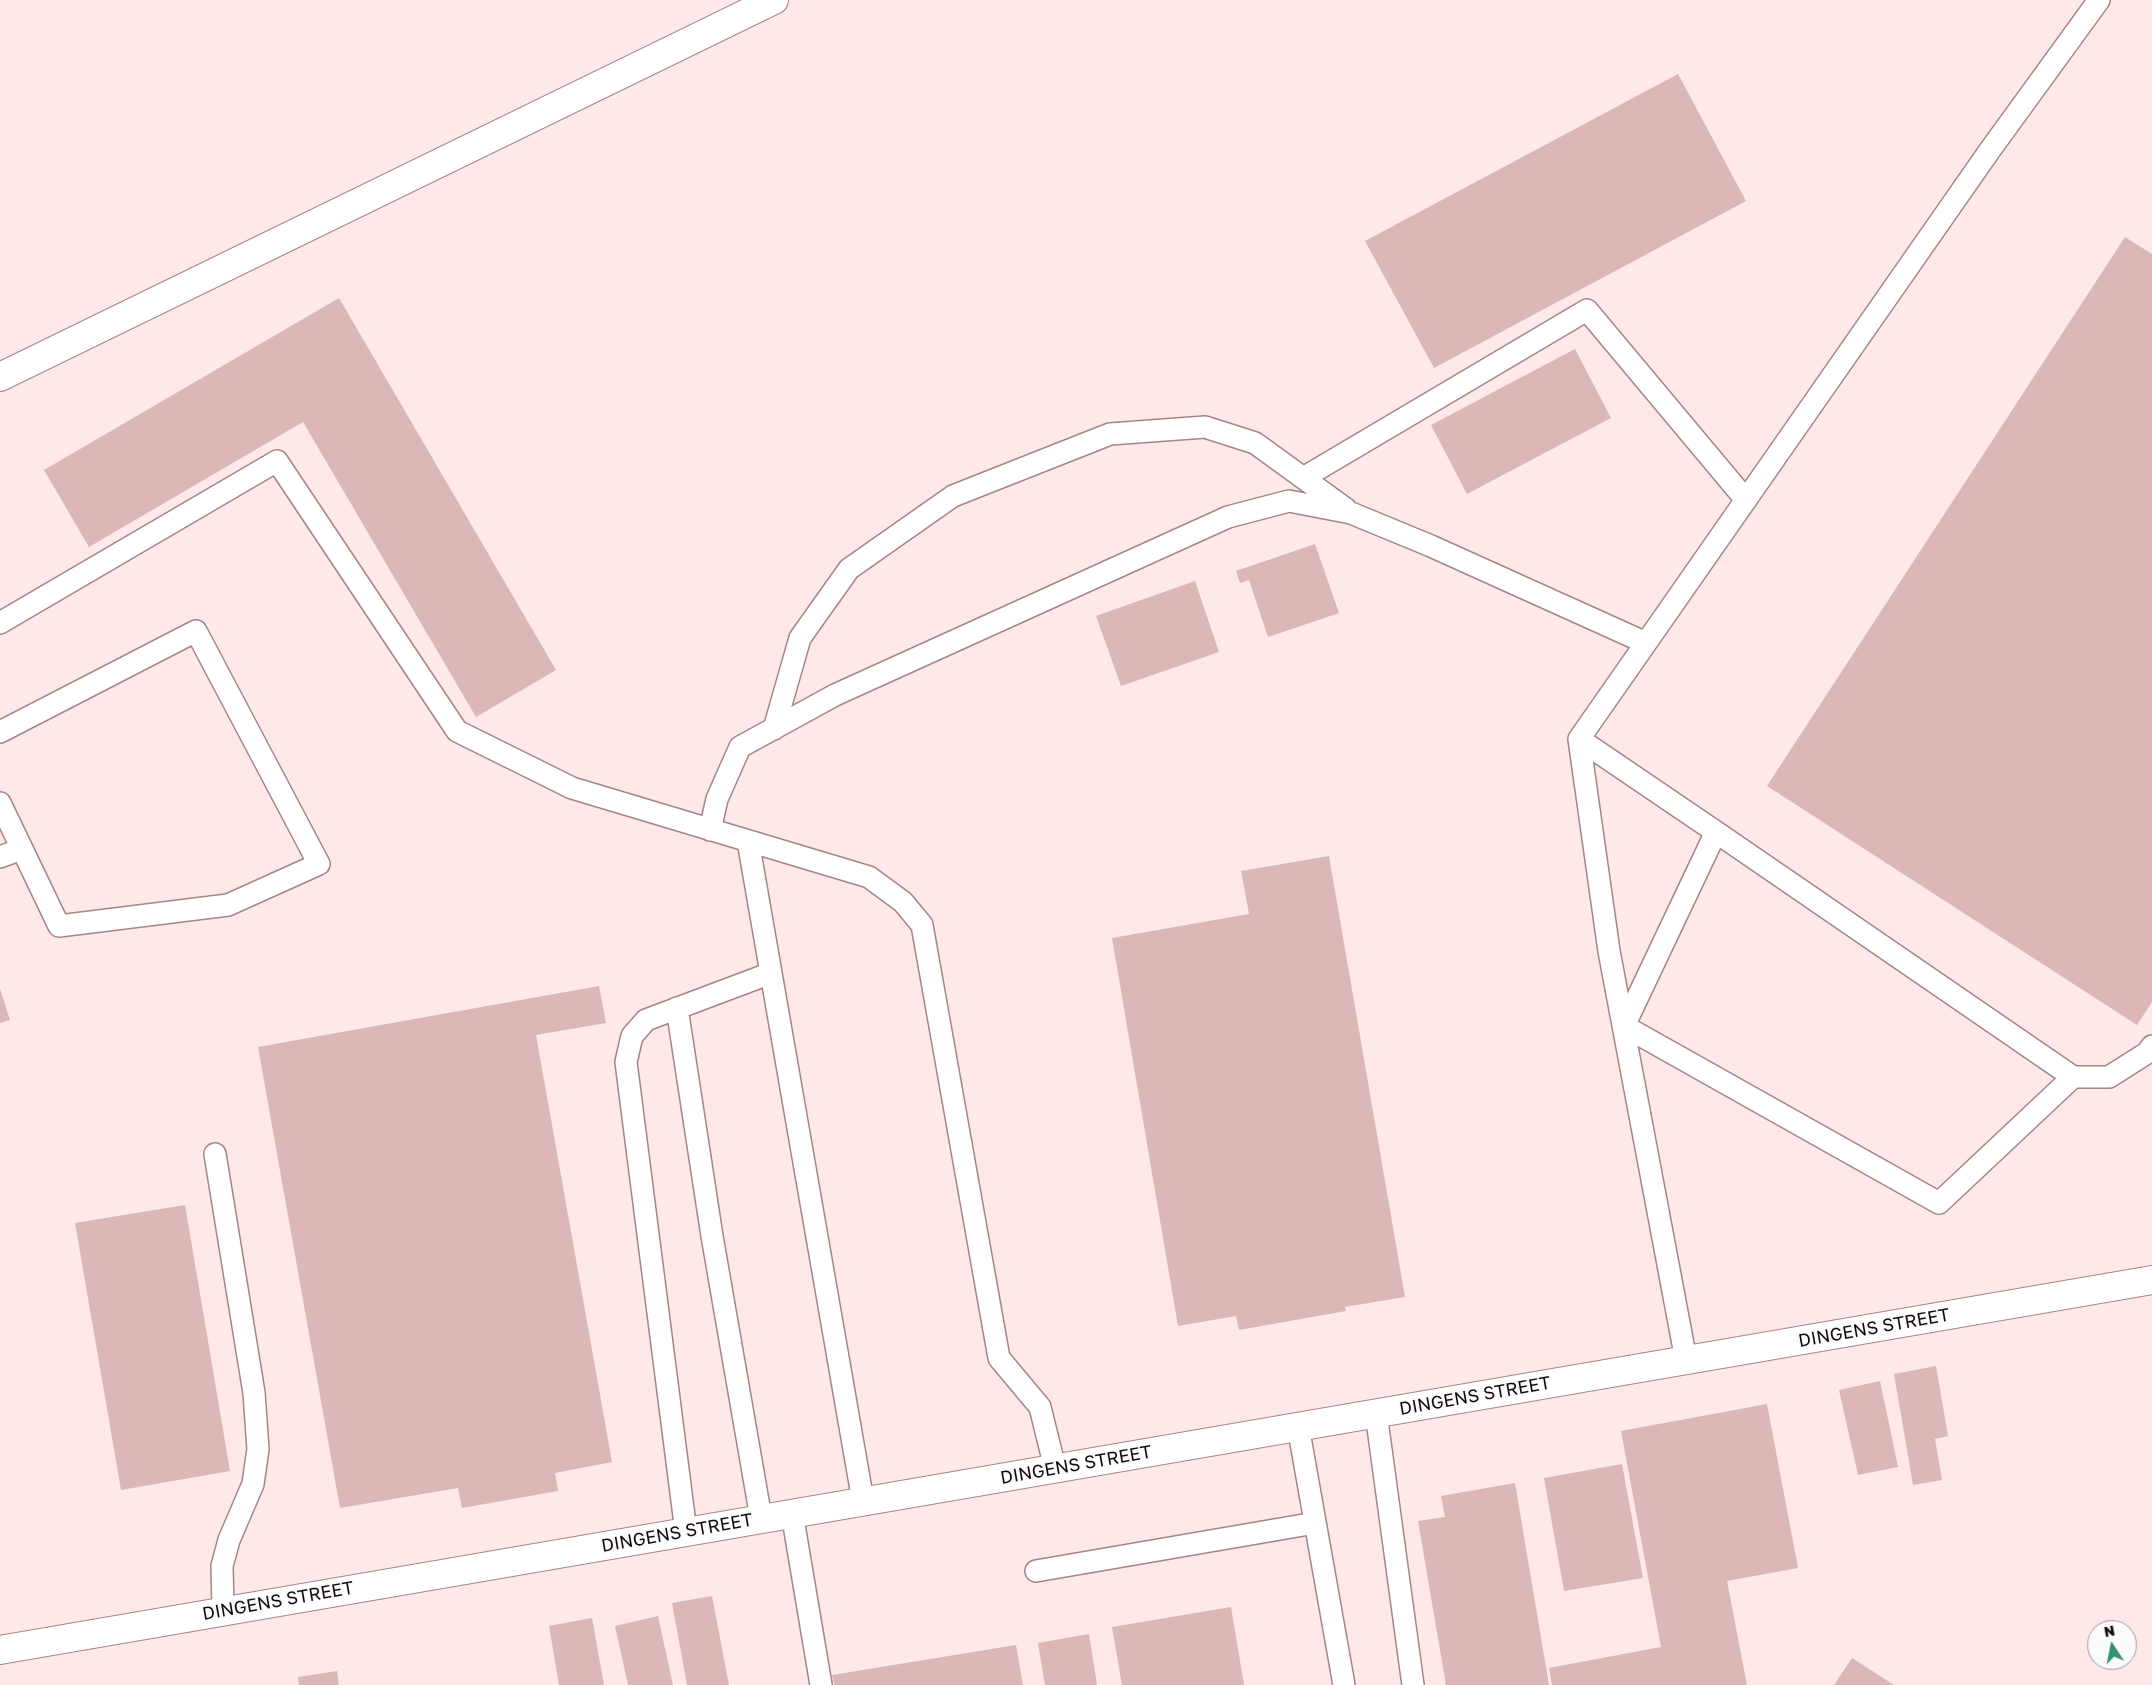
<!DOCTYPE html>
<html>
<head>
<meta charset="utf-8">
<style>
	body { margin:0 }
	#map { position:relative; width:2152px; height:1685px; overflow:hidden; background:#fee8e8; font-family:"Golos Text",sans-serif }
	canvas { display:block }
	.north { position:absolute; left:2087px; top:1620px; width:50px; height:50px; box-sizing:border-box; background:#fbfbfb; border:1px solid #9f9a9a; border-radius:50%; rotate:349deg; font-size:14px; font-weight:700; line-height:20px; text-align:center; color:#140909 }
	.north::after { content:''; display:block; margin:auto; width:18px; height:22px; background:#31936d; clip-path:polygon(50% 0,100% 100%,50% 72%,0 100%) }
</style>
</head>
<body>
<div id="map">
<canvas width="2152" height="1685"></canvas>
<div class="north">N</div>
</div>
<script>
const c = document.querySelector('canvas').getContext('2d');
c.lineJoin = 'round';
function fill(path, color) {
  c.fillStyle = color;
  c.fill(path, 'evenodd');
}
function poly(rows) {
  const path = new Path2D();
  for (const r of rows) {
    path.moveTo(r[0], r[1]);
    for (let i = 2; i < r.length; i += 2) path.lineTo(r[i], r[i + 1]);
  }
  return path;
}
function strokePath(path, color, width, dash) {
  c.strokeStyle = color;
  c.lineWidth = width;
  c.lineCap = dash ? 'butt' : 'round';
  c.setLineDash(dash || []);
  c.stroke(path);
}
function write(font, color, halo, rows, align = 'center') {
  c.font = font + ' "Golos Text",sans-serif';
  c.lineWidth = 4;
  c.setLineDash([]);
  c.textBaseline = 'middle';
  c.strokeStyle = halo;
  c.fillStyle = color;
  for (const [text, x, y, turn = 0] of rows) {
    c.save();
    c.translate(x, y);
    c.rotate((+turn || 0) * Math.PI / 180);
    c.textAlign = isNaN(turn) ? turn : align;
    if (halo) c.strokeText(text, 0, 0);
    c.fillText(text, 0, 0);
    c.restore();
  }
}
const building = poly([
	[1678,74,1746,201,1434,368,1365,241],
	[2125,237,2152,254,2152,1002,2137,1025,1767,786],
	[339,298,556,670,476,717,303,422,89,547,44,470],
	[1575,349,1611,418,1467,494,1431,425],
	[1315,544,1339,613,1268,637,1249,580,1240,583,1236,571],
	[1195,581,1219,652,1121,686,1096,616],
	[1329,856,1405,1297,1345,1307,1346,1311,1239,1330,1236,1316,1178,1326,1112,938,1249,914,1241,871],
	[599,986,606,1023,536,1035,612,1462,555,1473,558,1491,462,1508,458,1488,340,1508,258,1047],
	[0,989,10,1020,0,1023],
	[185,1205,230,1471,121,1490,75,1223],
	[1936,1366,1948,1436,1935,1439,1942,1480,1913,1485,1894,1374],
	[1880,1381,1898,1467,1858,1475,1839,1390],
	[1767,1404,1798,1568,1727,1581,1747,1685,1552,1685,1549,1668,1661,1647,1621,1431],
	[1622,1464,1643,1578,1564,1591,1544,1478],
	[1515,1483,1549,1685,1446,1685,1418,1521,1445,1517,1441,1496],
	[712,1596,729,1685,687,1685,672,1603],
	[1231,1607,1244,1685,1122,1685,1112,1627],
	[658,1616,673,1685,628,1685,615,1626],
	[592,1618,604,1685,559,1685,549,1626],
	[1089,1634,1097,1685,1045,1685,1038,1643],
	[1016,1645,1023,1685,834,1685,832,1675],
	[1852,1658,1894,1685,1834,1685],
	[337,1671,339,1685,299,1685,298,1677]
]);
const service = poly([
	[1303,478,1587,310,1746,500],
	[0,623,277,461,457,731,572,788,869,877,903,902,922,925,999,1358,1040,1407,1055,1468],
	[774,729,800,638,849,569,953,496,1110,434,1205,427,1255,443,1346,509],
	[0,732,196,631,319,864,228,905,59,926,0,803],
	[1579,739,1716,832,2073,1077,1939,1203,1624,1026,1716,832],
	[710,830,717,799,740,747,835,695,1228,517,1289,501,1351,513,1431,546,1646,643],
	[748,841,863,1501],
	[0,857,22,849],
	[677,1008,712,1236,761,1518],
	[2073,1077,2109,1077,2147,1053,2152,1046],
	[215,1154,254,1393,258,1449,253,1484,229,1540,222,1566,223,1611],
	[1686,1360,1609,951,1579,739,1990,150,2099,0],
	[1376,1413,1413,1685],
	[1298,1426,1344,1685],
	[792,1513,821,1685],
	[686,1532,626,1062,632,1036,646,1020,771,973],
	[1036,1571,1315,1523]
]);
const minor = poly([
	[0,377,774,0]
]);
const tertiary = poly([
	[0,1650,2152,1280]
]);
const streetNames = [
	["DINGENS STREET",1874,1328,-10],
	["DINGENS STREET",1475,1396,-10],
	["DINGENS STREET",1076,1465,-10],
	["DINGENS STREET",677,1533,-10],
	["DINGENS STREET",278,1601,-10]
];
fill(building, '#dbb7b8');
strokePath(service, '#a68585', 24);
strokePath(minor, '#a68585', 30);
strokePath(tertiary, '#a68585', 30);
strokePath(service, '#fff', 21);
strokePath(minor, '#fff', 28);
strokePath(tertiary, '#fff', 28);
write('18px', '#140909', '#fbfbfb', streetNames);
</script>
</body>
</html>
